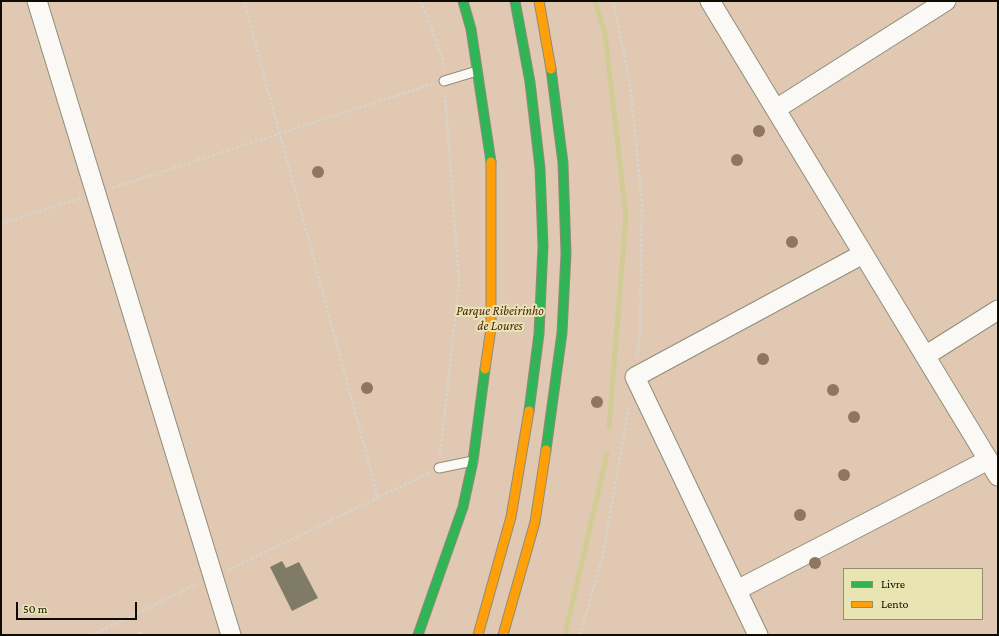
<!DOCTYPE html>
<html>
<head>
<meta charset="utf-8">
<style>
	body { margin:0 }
	#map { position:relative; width:999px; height:636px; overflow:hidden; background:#dcdac0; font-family:"Crimson Pro",serif }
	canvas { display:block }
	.frame { position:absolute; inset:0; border:2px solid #0e0c00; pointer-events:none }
	.legend { position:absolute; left:843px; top:568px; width:140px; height:52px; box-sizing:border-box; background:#e9e5b3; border:1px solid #918e6b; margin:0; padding:5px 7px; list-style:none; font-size:12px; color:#0e0c00 }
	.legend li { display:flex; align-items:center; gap:8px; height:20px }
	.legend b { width:20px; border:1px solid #918e6b }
	.scale { position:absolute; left:16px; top:602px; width:121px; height:18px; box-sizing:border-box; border:2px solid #0e0c00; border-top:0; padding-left:5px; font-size:12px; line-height:14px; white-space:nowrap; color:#0e0c00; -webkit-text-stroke:3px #e9e5b3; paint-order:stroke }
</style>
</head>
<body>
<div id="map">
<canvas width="999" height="636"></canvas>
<div class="frame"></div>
<ul class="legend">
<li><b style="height:5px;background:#30b455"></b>Livre</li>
<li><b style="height:5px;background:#ff9f0a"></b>Lento</li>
</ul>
<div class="scale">50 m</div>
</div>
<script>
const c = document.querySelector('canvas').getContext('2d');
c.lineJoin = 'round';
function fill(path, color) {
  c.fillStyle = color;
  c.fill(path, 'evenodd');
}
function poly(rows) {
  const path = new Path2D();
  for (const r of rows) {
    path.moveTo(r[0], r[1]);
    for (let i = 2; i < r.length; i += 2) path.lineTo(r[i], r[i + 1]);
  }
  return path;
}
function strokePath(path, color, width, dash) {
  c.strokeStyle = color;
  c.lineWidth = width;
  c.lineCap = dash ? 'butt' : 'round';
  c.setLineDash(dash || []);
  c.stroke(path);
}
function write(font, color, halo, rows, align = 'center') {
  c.font = font + ' "Crimson Pro",serif';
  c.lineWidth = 4;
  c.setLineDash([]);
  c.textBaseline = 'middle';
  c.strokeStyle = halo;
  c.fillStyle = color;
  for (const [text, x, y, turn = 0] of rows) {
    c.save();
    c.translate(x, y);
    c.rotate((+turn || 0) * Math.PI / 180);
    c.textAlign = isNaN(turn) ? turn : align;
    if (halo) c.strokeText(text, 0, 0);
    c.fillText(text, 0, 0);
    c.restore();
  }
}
const green = poly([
	[1,1,998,1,998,635,143,635,141,631,134,635,1,635],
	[844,569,982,569,982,619,844,619]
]);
const stream = poly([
	[595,1,605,34,626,216,609,427],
	[565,635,607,454]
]);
const building = poly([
	[282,561,286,568,299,562,318,598,292,611,270,567]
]);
const path = poly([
	[244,1,378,497],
	[421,1,443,60,443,68],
	[613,1,630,83,642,202,640,336,637,357],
	[112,188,432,84],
	[1,224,80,198],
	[440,456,459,282,445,93],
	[228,570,429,473],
	[92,635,198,584],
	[580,635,603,555,629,405]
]);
const lane = poly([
	[444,81,477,71],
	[439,468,473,461]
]);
const street = poly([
	[37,1,231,635],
	[710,1,998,476],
	[776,109,946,1],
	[925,356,998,310],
	[737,590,988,460],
	[758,635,635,377,863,254]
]);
const fast = poly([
	[463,1,471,29,491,162],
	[515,1,530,82,540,168,543,246,539,334,529,411],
	[546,450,562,333,566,254,563,163,551,69],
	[418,635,463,507,473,461,485,369]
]);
const slow = poly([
	[539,1,551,69],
	[485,369,491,328,491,162],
	[478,635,511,517,529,411],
	[503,635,535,522,546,450]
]);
const trees = [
	[759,131],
	[737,160],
	[318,172],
	[792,242],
	[763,359],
	[367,388],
	[833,390],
	[597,402],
	[854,417],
	[844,475],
	[800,515],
	[815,563]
];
const parkNames = [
	["Parque Ribeirinho",500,311],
	["de Loures",500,326]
];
fill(green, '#e1c8b3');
strokePath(stream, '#d0cc94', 5);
fill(building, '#807b67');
strokePath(lane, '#8f8d78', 11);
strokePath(street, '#8f8d78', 21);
strokePath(fast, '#8f8d78', 11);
strokePath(slow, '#8f8d78', 11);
strokePath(path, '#d6d5cd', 2.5, [3, 2]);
strokePath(lane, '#faf9f6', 9);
strokePath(street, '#faf9f6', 19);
strokePath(fast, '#30b455', 9);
strokePath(slow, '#ff9f0a', 9);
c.fillStyle = '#8e765f';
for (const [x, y] of trees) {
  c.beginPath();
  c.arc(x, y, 6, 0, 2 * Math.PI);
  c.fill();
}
write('italic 13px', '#4f240f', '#e9e5b3', parkNames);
</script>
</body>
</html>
